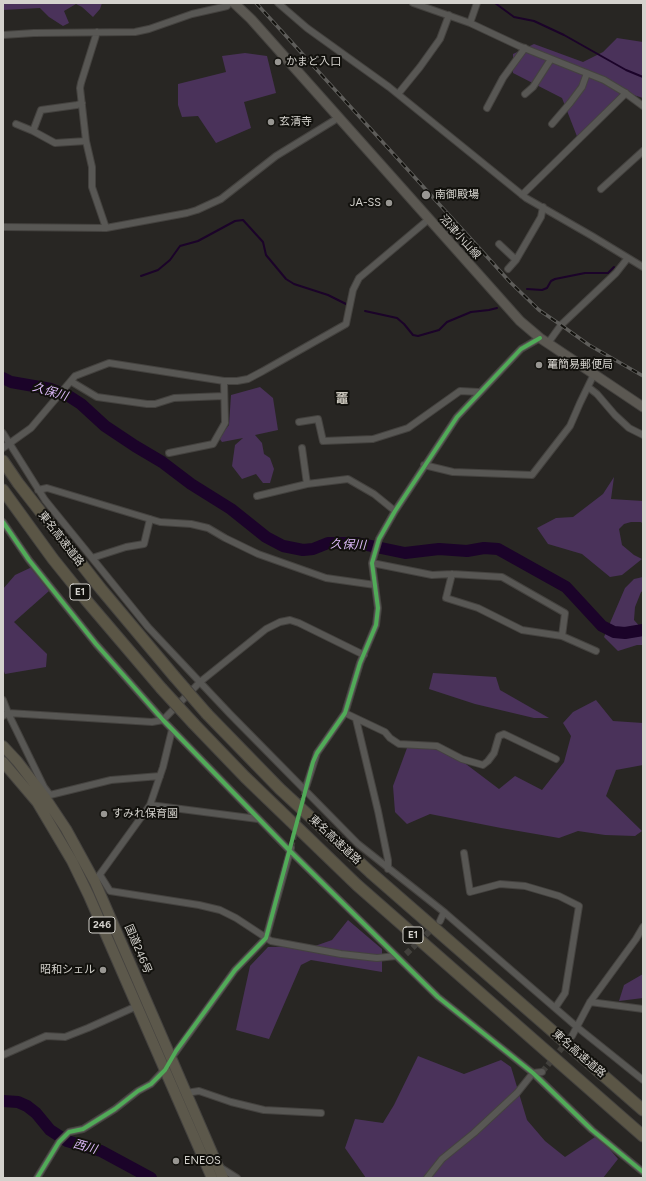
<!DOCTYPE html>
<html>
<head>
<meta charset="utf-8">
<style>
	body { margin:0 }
	#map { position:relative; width:646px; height:1181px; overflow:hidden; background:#282623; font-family:Figtree,sans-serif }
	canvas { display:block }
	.frame { position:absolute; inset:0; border:4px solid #d4d2cd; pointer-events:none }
</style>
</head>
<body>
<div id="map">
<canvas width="646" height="1181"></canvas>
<div class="frame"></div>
</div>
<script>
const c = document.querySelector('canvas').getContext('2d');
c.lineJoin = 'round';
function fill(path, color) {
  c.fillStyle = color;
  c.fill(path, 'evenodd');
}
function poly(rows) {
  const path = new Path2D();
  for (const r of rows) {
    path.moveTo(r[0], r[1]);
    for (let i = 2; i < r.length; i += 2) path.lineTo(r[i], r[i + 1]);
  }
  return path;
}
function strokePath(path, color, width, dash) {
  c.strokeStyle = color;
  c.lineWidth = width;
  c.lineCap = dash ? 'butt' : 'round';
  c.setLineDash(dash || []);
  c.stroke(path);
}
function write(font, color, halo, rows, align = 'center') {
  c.font = font + ' Figtree,"Noto Sans JP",sans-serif';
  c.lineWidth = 4;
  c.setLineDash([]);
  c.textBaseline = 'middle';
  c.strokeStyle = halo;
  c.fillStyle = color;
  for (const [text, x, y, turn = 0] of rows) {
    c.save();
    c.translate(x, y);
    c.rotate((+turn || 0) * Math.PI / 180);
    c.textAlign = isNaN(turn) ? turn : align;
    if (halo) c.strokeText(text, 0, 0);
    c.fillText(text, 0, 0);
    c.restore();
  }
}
const green = poly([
	[3,3,102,3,100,9,93,17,82,7,76,4,64,11,69,23,63,26,49,17,40,8,3,10],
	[617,38,643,42,643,98,624,92,578,139,562,98,513,73,513,54,534,44,583,62,603,52],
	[245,53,267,56,276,93,244,102,251,128,216,143,198,116,182,117,178,105,178,84,226,72,222,56],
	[260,387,273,398,278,430,255,435,262,443,264,454,270,458,274,469,270,483,263,483,256,474,242,479,232,466,235,445,243,438,222,442,219,438,229,425,231,395],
	[614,477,611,499,643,501,643,524,641,522,631,522,624,524,619,529,622,545,634,555,642,559,622,575,610,577,582,554,548,544,537,528,556,518,573,517,603,494],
	[32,567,49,591,14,622,47,654,46,667,5,674,3,669,3,589,15,575],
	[643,577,643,591,641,592,635,607,634,620,643,630,643,645,637,645,618,651,604,637,625,588,634,579],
	[433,673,496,677,500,690,549,718,534,718,475,704,429,689],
	[596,700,613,721,643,723,643,765,616,770,606,796,642,831,635,836,605,835,578,831,559,838,501,828,430,814,407,824,395,812,393,786,407,748,430,742,454,755,499,789,515,776,542,790,564,762,571,736,563,723,573,712],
	[348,920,382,949,382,972,311,960,301,965,269,1039,236,1030,250,966,268,947,315,946,332,940],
	[643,974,643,998,619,1001,624,985],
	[418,1056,464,1074,501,1060,511,1067,527,1120,545,1141,565,1157,598,1135,618,1159,603,1178,366,1178,345,1148,355,1119,383,1123,394,1105]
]);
const stream = poly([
	[495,3,514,17,534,21,564,35,626,70,643,77],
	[141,276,158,270,170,260,180,246,198,241,235,221,243,220,263,242,266,255,286,279,294,284,328,295,346,304],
	[527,289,542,290,547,288,551,281,555,279,585,273,608,273,614,267],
	[365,311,397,318,404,324,413,335,418,336,439,330,447,322,471,312,489,310,497,308]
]);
const river = poly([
	[3,378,11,382,51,389,67,395,81,404,105,426,135,446,162,462,191,484,231,509,266,537,283,546,303,550,313,549,328,543,357,543,405,553,439,549,467,551,484,548,498,549,566,587,602,626,614,632,625,633,643,630],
	[3,1101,18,1102,27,1106,36,1113,50,1130,67,1141,101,1151,151,1178]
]);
const minorTunnel = poly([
	[291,848,305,790],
	[406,954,434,927],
	[542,1072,567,1042]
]);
const minor = poly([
	[278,3,307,28,389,87,526,198,592,236,643,267],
	[413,3,470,23,519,46,604,80,624,92,643,106],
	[470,23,477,3],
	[97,32,81,83,80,88,86,141,92,167,92,187,106,228],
	[3,35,34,33,135,32,149,29,192,14,223,7,227,6,229,3],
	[398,94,420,67,440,39,449,15],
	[525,94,533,87,551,59],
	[487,108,503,78,525,48],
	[16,124,33,131,55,143,86,141],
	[552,124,570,103,582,87,587,73],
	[33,131,41,110,77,105,82,103],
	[601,189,643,151],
	[522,195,626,93],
	[3,227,106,228,187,213,197,210,221,199,276,156,338,118],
	[499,244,516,260],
	[508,269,516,260,541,217,543,207],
	[548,343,561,325,616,273,627,259],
	[72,382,97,397,147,404,155,404,174,398,224,396],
	[588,387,597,394,615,415,629,428,643,435],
	[299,422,318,419,323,441,373,439,408,428,460,391,479,392],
	[3,433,45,500,148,627,230,714,358,844,444,912,577,1027,643,1080],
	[3,448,31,428,75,376,109,363,224,381,237,381,248,379,263,371,346,324,353,290,359,278,429,219],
	[302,448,307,484],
	[169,453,213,444,225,423,224,381],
	[424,465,453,472,532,475,570,426,580,403,594,374],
	[38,490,47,488,160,522,191,524,208,528,225,538,258,554,326,578,375,585],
	[257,496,307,484,348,479,374,494,395,511],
	[3,522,29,560,96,644,163,720,290,851,438,997,533,1073,592,1130,643,1172],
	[92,558,126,547,144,544,150,519],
	[372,563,432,575,452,574,502,577,565,613,562,636],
	[452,574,446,598,478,608,522,630,562,636,596,651],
	[3,700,8,713,3,716],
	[345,713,385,732,390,738,399,744,437,746,462,759,483,765,488,761,494,753,499,736,504,734,556,759],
	[356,719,378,811,388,860,388,869],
	[160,776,111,780,50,795,44,787,8,713,152,722,163,720,200,682,266,629,280,622,290,620,299,623,364,655],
	[305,790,317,753,345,713,360,663,376,625,378,608,372,563,379,539,395,511,457,417,521,349,540,338],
	[150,805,258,819],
	[464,853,470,892,500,884,525,886,559,896,579,906,565,993,555,1008],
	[100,875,110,891,199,905,220,910,236,918,271,941,341,954,377,958,396,956],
	[98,877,150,805,163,767,172,730],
	[440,921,444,912],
	[590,1002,643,1009],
	[572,1036,590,1002,636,939,643,927],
	[3,1055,46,1036,65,1037,88,1028,137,1006],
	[170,1060,235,970,266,938,291,848],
	[186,1093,199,1091,231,1102,264,1110,321,1113],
	[218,1166,237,1178],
	[37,1178,59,1142,69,1132,83,1129,115,1109,138,1091,151,1084,166,1068],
	[427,1178,442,1159,474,1133,517,1093,533,1073,542,1072]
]);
const secondary = poly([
	[234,3,251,19,520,321,540,338,558,350,643,407]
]);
const trunk = poly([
	[3,746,17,761,44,796,66,829,95,882,223,1178],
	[3,762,37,802,72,861,89,896,212,1178]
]);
const motorway = poly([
	[3,461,18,483,101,589,174,676],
	[3,490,53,559,86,600,161,688],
	[207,714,280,789,370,872,643,1110],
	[194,724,245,777,357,885,643,1136]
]);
const rail = poly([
	[256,3,510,282,539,310,561,325,589,345,643,376]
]);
const motorwayBridge = poly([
	[174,676,207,714],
	[161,688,194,724]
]);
const cycleway = poly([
	[3,522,29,560,96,644,163,720,290,851,438,997,533,1073,592,1130,643,1172],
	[37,1178,59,1142,69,1132,83,1129,115,1109,138,1091,151,1084,165,1070,176,1051,235,970,266,938,313,762,317,753,345,713,360,663,376,625,378,608,372,563,379,539,395,511,457,417,521,349,540,338]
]);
const markers = [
	[278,62,4,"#989692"],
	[271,122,4,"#989692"],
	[426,195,5,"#989692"],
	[389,203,4,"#989692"],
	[539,365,4,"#989692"],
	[104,814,4,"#989692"],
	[103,970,4,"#989692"],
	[176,1161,4,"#989692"]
];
const shields = [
	[80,592,20],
	[102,925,26],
	[413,935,20]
];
const shieldNames = [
	["E1",80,592],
	["246",102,925],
	["E1",413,935]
];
const poiNames = [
	["かまど入口",286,62],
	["玄清寺",279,122],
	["南御殿場",435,195],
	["JA-SS",381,203,"right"],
	["竃簡易郵便局",547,365],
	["すみれ保育園",112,814],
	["昭和シェル",95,970,"right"],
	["ENEOS",184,1161]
];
const streetNames = [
	["沼津小山線",460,237,48],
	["東名高速道路",61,539,52],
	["東名高速道路",335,840,43],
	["国道246号",138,949,67],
	["東名高速道路",579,1054,41]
];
const waterNames = [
	["久保川",50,392,17],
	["久保川",348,545,2],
	["西川",85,1147,16]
];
const quarterNames = [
	["竈",342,399]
];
fill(green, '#4a325a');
strokePath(stream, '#1b0329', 2);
strokePath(river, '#1b0329', 12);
strokePath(minorTunnel, '#42403c', 6, [6, 3]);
strokePath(minor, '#44423f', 8);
strokePath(secondary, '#44423f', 11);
strokePath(trunk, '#44423f', 12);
strokePath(motorway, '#44423f', 13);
strokePath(minor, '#585754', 6);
strokePath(secondary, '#5b5852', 9);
strokePath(trunk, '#5c584b', 10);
strokePath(motorway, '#5b5646', 11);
strokePath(rail, '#5e5d5a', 3.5);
strokePath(rail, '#12110d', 2, [6]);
strokePath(motorwayBridge, '#44423f', 13, []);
strokePath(motorwayBridge, '#5b5646', 11);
strokePath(cycleway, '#51ab58', 4);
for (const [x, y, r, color] of markers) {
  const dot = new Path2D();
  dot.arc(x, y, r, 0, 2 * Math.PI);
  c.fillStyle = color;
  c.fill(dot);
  strokePath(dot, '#12110d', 1.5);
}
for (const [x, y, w] of shields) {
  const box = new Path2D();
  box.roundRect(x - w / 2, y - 8, w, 16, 3);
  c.fillStyle = '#12110d';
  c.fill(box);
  strokePath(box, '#d4d2cd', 1);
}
write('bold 10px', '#d4d2cd', null, shieldNames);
write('11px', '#d4d2cd', '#12110d', poiNames, 'left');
write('11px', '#d4d2cd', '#12110d', streetNames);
write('italic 12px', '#debbfb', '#12110d', waterNames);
write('bold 13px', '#cdc9bf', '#12110d', quarterNames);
</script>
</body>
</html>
